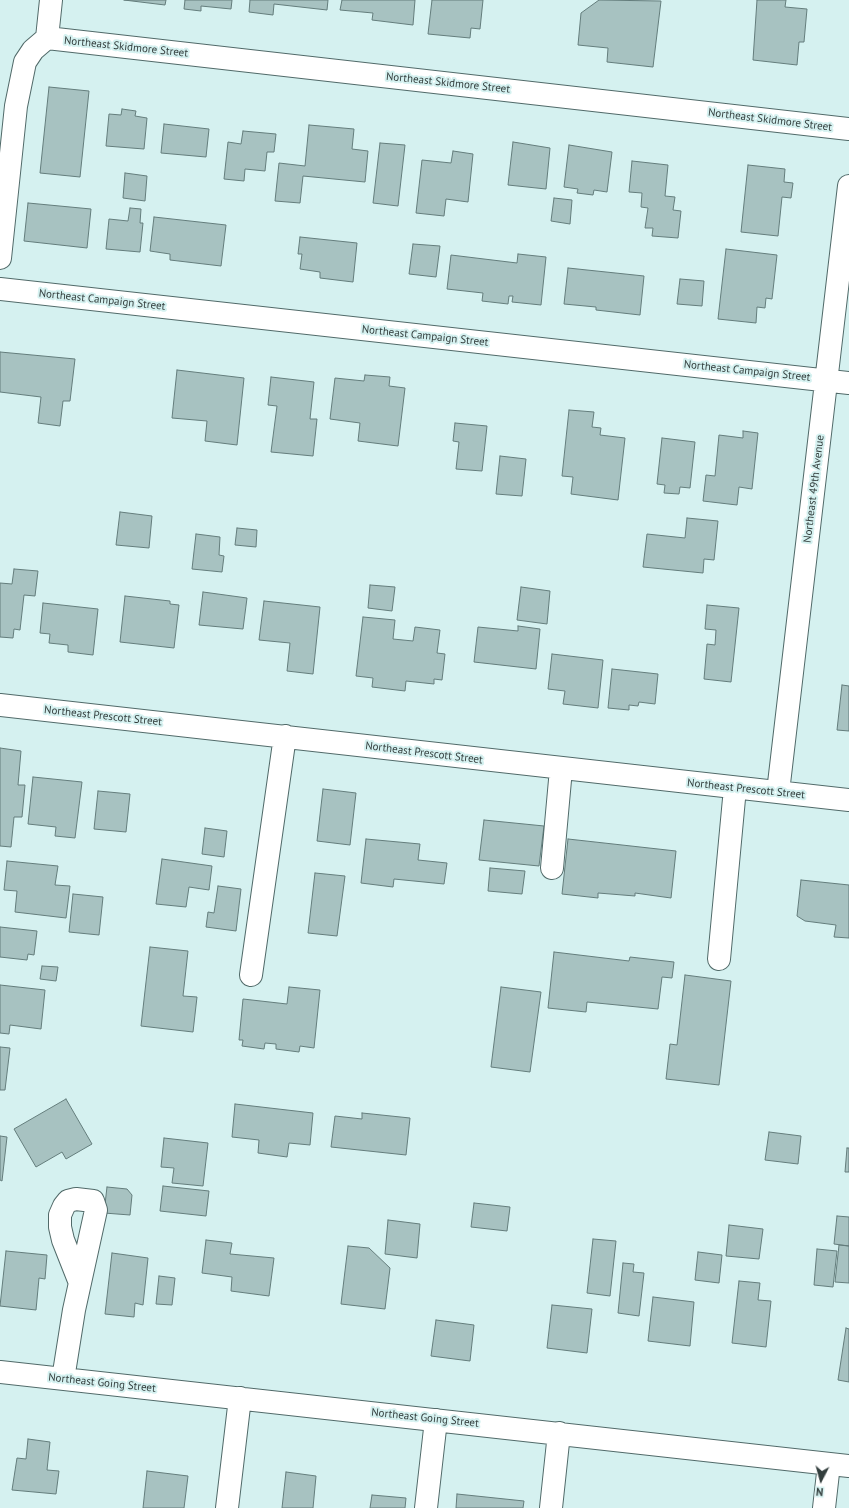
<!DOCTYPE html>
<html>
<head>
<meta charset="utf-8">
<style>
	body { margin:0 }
	#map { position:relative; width:849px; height:1508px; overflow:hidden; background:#d5f1f0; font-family:"PT Sans",sans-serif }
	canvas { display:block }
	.north { position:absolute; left:801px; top:1460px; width:40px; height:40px; -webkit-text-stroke:3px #d5f1f0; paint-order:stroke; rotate:186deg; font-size:11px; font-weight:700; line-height:16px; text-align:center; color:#333e3d }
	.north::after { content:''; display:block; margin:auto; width:14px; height:18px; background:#333e3d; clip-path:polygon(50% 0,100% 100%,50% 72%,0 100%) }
</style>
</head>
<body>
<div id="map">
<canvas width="849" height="1508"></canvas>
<div class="north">N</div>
</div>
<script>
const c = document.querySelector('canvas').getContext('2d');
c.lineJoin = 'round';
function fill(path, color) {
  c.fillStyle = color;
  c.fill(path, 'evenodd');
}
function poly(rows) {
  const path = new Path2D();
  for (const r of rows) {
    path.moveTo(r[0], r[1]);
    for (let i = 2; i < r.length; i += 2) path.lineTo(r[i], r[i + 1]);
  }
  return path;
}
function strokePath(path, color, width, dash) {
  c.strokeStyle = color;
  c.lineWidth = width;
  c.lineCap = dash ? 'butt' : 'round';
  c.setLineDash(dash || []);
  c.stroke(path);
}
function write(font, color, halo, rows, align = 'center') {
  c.font = font + ' "PT Sans",sans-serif';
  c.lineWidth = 4;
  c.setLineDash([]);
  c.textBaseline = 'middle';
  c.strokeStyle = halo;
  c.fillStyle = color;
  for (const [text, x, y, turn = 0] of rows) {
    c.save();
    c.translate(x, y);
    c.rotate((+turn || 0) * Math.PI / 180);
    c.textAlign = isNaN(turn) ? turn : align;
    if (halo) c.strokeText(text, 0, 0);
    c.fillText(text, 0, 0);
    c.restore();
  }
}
const building = poly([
	[124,0,166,0,165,5,124,0],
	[185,0,232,0,231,9,201,6,201,11,184,9,185,0],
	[250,0,328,0,327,10,274,4,273,15,249,12,250,0],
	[342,0,415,0,413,25,372,20,373,13,340,10,342,0],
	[432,0,483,0,480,29,471,28,470,38,428,34,432,0],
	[599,0,661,1,653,67,607,62,608,48,578,45,581,13,599,0],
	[757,0,786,0,785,7,807,9,804,42,799,42,797,65,753,60,757,0],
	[49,87,89,91,80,177,40,173,49,87],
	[122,109,136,111,135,116,147,118,144,149,106,146,109,114,121,115,122,109],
	[164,124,209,129,206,157,161,153,164,124],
	[309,125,354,129,352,149,368,151,365,182,303,176,300,203,275,201,279,163,305,166,309,125],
	[243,131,276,134,274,152,267,152,265,171,245,169,244,181,224,179,228,142,241,144,243,131],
	[513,142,550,148,546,189,508,185,513,142],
	[380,143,405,145,398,206,373,203,380,143],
	[569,145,612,152,607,192,594,190,593,195,577,193,578,189,564,187,569,145],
	[453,151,473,154,468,202,446,199,444,216,416,213,422,160,451,163,453,151],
	[632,161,668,165,665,196,675,197,673,210,681,211,678,238,652,236,653,228,645,228,648,208,641,207,642,193,629,192,632,161],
	[748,165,785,169,784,182,793,183,791,198,782,197,778,236,741,232,748,165],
	[125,173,147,176,145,201,123,198,125,173],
	[554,198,572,200,570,224,551,221,554,198],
	[28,203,91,209,87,248,24,241,28,203],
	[130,208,141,209,140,223,143,223,140,252,106,249,109,219,128,221,130,208],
	[154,217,226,225,221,266,170,260,170,254,150,251,154,217],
	[300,237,357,243,353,282,320,278,320,272,300,269,302,254,298,254,300,237],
	[413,244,440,246,436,277,409,274,413,244],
	[726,249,777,255,772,299,766,298,765,308,757,307,756,323,718,319,726,249],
	[518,254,546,257,541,305,512,302,513,296,509,296,508,304,482,301,483,293,447,289,451,255,517,263,518,254],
	[568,268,644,276,640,315,596,310,596,307,564,304,568,268],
	[680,279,704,281,702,306,677,304,680,279],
	[0,352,75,359,70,401,63,401,60,426,38,423,41,397,0,392,0,352],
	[177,370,244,378,237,445,205,441,207,421,172,418,177,370],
	[365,375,390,377,389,386,405,388,398,446,358,441,360,423,330,419,335,378,364,381,365,375],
	[271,377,314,382,310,419,317,419,313,456,271,452,277,406,268,405,271,377],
	[569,410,594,412,592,427,601,428,600,435,625,438,618,500,571,494,573,477,562,476,569,410],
	[455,423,487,426,482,471,456,469,459,442,453,441,455,423],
	[743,431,758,433,752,489,739,487,737,505,703,501,706,475,715,476,719,435,743,438,743,431],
	[662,438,695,442,690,488,680,487,679,494,664,493,665,485,657,484,662,438],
	[500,456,526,459,522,496,496,494,500,456],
	[120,512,152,516,149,548,116,545,120,512],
	[687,518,718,521,714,560,704,559,703,573,643,567,647,534,685,538,687,518],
	[237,528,257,530,256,547,235,545,237,528],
	[196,534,220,537,219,555,224,556,222,572,192,569,196,534],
	[14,569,38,571,35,596,24,595,20,630,14,629,13,638,0,637,0,583,12,584,14,569],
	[370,585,395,587,392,611,368,608,370,585],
	[521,587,550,591,547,624,517,620,521,587],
	[203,592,247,598,243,629,199,625,203,592],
	[125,596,170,601,170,604,179,605,174,648,120,642,125,596],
	[264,601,320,607,313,674,287,671,290,643,259,640,264,601],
	[43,603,98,609,93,655,68,652,68,645,49,643,50,634,40,633,43,603],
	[707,605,739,608,731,682,704,679,707,644,715,645,716,630,705,629,707,605],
	[363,617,395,620,393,639,413,641,415,627,440,630,437,653,445,654,442,680,434,679,434,684,406,681,405,691,372,687,373,678,356,676,363,617],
	[518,626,540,629,536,669,474,662,478,627,518,631,518,626],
	[552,654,603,660,598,708,563,704,565,691,548,689,552,654],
	[612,669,658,674,655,704,639,702,638,706,629,705,629,710,608,708,612,669],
	[842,685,849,686,849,731,837,730,842,685],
	[0,748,21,751,18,785,25,785,22,817,14,817,11,847,0,846,0,748],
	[33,777,82,782,75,838,55,836,56,827,28,824,33,777],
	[323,789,356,793,350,845,317,841,323,789],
	[98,791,130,794,126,832,94,829,98,791],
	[484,820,544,826,539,866,479,860,484,820],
	[205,828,227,831,224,857,202,854,205,828],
	[366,839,420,844,418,860,447,863,444,884,394,879,393,887,361,883,366,839],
	[568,839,676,851,671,898,635,893,635,896,598,893,598,898,562,894,568,839],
	[162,859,212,866,209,890,189,887,186,907,156,904,162,859],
	[7,861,58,866,55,885,70,886,66,918,15,912,17,891,4,890,7,861],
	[490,868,525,871,522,894,488,891,490,868],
	[315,873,345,876,337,936,308,933,315,873],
	[801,880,849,885,849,938,834,937,836,925,805,921,797,916,801,880],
	[218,886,241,889,236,931,206,927,208,912,214,913,218,886],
	[73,894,103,897,99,935,69,932,73,894],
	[0,927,37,931,34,955,28,954,27,960,0,957,0,927],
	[150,947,188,951,183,996,197,997,193,1032,141,1026,150,947],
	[554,952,629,961,630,957,674,962,672,978,662,977,658,1009,587,1002,586,1012,548,1008,554,952],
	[42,966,58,967,56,981,40,979,42,966],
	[685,975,731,981,719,1085,666,1079,670,1044,677,1045,685,975],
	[0,985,45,990,41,1029,10,1025,9,1034,0,1033,0,985],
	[289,987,320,990,314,1048,300,1046,299,1052,276,1049,276,1044,265,1043,264,1049,242,1046,243,1040,239,1040,243,999,287,1004,289,987],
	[501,987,541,992,530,1072,491,1067,501,987],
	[0,1047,10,1048,5,1090,0,1090,0,1047],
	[66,1099,92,1144,66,1159,62,1152,36,1167,14,1129,66,1099],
	[235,1104,313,1113,310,1145,289,1143,287,1157,258,1153,259,1140,232,1137,235,1104],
	[362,1113,410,1118,406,1155,331,1147,335,1116,362,1119,362,1113],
	[769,1132,801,1136,798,1164,765,1160,769,1132],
	[0,1136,7,1137,2,1181,0,1180,0,1136],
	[164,1138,208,1143,203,1186,172,1183,174,1168,161,1167,164,1138],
	[847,1148,849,1148,849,1172,845,1172,847,1148],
	[163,1186,209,1191,206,1216,160,1211,163,1186],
	[107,1187,127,1189,132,1195,130,1215,104,1213,107,1187],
	[474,1203,510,1207,507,1231,471,1227,474,1203],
	[837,1216,849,1217,849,1246,834,1244,837,1216],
	[388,1220,420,1224,417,1258,385,1254,388,1220],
	[729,1225,763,1229,759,1259,726,1256,729,1225],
	[593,1239,616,1241,610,1296,587,1293,593,1239],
	[206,1240,232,1243,230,1254,274,1258,269,1296,231,1291,232,1277,202,1273,206,1240],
	[839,1245,849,1246,849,1283,835,1282,839,1245],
	[348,1246,369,1248,390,1268,385,1309,341,1304,348,1246],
	[817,1249,837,1251,833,1287,814,1285,817,1249],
	[6,1251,47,1255,45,1279,39,1278,36,1310,0,1306,6,1251],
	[698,1252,722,1255,719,1283,695,1280,698,1252],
	[112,1253,148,1258,143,1305,135,1303,134,1317,105,1314,112,1253],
	[623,1263,634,1264,633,1272,644,1273,639,1316,618,1313,623,1263],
	[159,1276,175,1278,172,1305,156,1304,159,1276],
	[739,1281,760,1283,758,1300,771,1301,766,1347,732,1343,739,1281],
	[653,1297,694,1302,690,1346,648,1341,653,1297],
	[552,1305,592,1309,587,1353,547,1348,552,1305],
	[436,1320,474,1325,470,1361,431,1356,436,1320],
	[846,1328,849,1329,849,1382,838,1380,846,1328],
	[28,1439,50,1442,47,1470,59,1471,56,1494,12,1490,17,1458,26,1459,28,1439],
	[147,1471,188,1476,184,1508,143,1508,147,1471],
	[286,1472,316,1476,313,1508,282,1508,286,1472],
	[457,1494,524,1501,523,1508,456,1508,457,1494],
	[372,1495,406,1498,405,1508,370,1508,372,1495]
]);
const minor = poly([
	[47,38,849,129],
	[0,258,16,106,25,62,33,50,47,38,51,0],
	[0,289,849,383],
	[0,705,849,800],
	[778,792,849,186],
	[552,868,561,769],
	[719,959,735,788],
	[251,975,285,736],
	[0,1372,849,1466],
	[63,1379,74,1310,96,1210,93,1201,76,1199,68,1201,64,1206,60,1215,60,1227,63,1240,80,1283],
	[227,1508,240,1398],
	[426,1508,436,1420],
	[551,1508,559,1433],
	[824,1508,829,1464]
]);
const streetNames = [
	["Northeast Skidmore Street",126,47,6],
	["Northeast Skidmore Street",448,83,6],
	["Northeast Skidmore Street",770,120,7],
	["Northeast Campaign Street",102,300,6],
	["Northeast Campaign Street",425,336,6],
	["Northeast Campaign Street",747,371,6],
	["Northeast 49th Avenue",814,489,-83],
	["Northeast Prescott Street",103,716,6],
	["Northeast Prescott Street",424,753,7],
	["Northeast Prescott Street",746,789,6],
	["Northeast Going Street",102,1383,6],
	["Northeast Going Street",425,1418,6]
];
fill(building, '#a7c2c1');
strokePath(building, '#647d7c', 1);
strokePath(minor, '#516a69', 24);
strokePath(minor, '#fff', 22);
write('11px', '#333e3d', '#d5f1f0', streetNames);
</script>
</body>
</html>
